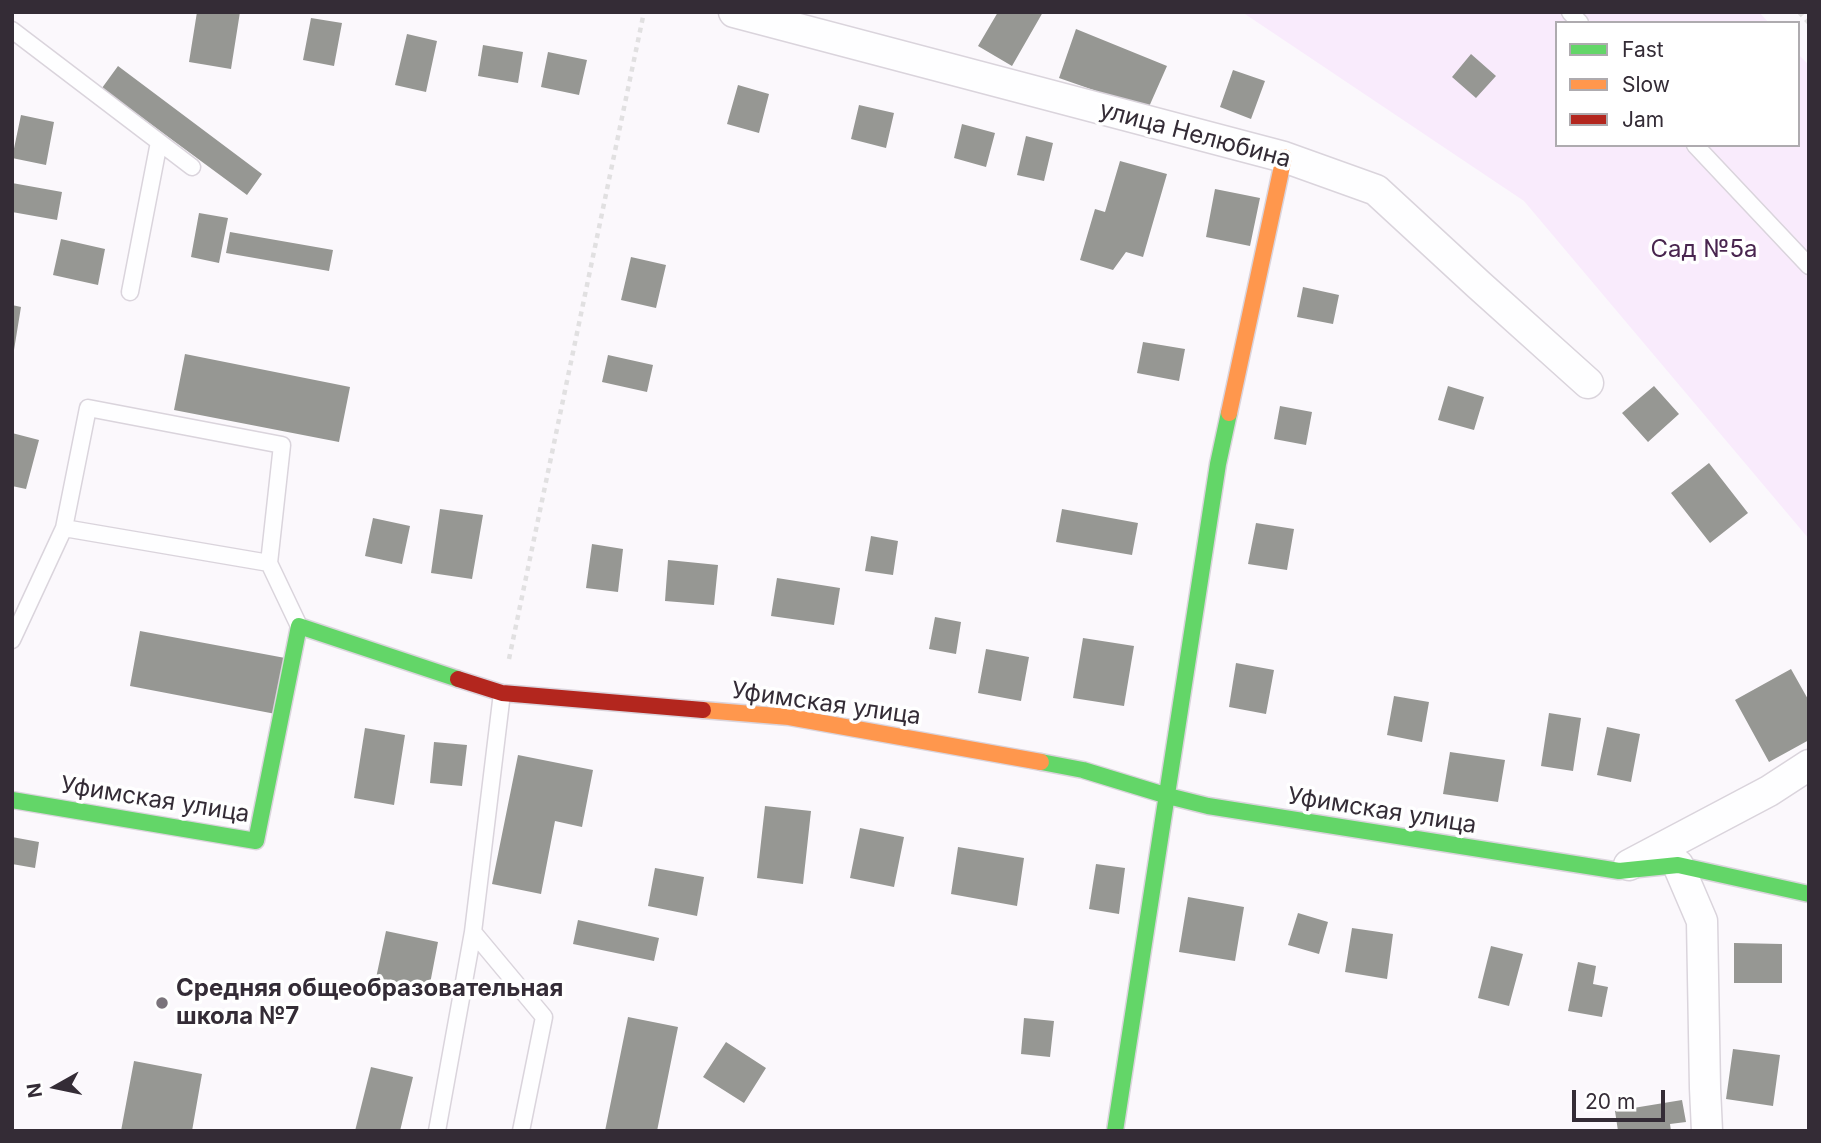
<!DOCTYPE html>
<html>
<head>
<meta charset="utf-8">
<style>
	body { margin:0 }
	#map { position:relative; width:1821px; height:1143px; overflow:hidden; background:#fbf8fc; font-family:Inter,sans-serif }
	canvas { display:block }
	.frame { position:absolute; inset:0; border:14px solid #342c36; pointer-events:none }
	.legend { position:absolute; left:1555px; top:21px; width:245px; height:126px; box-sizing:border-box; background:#fff; border:2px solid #aeabaf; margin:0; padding:9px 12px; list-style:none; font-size:21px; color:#342c36 }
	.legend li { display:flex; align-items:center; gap:14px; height:35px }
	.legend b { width:35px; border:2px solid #aeabaf }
	.north { position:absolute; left:21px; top:1052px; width:70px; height:70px; -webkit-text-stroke:5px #fff; paint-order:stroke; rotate:261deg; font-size:19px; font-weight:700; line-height:28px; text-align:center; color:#342c36 }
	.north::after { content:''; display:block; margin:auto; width:24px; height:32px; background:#342c36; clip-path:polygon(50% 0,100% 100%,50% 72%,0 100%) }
	.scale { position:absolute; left:1572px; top:1090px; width:93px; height:32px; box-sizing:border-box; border:4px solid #342c36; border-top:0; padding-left:9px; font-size:21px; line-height:24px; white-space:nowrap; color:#342c36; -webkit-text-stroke:5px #fff; paint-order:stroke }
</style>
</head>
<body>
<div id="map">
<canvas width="1821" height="1143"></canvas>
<div class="frame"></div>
<ul class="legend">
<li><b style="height:9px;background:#63d668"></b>Fast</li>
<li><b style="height:9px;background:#ff974d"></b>Slow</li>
<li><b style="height:9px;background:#b3261e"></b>Jam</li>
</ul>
<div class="north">N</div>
<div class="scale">20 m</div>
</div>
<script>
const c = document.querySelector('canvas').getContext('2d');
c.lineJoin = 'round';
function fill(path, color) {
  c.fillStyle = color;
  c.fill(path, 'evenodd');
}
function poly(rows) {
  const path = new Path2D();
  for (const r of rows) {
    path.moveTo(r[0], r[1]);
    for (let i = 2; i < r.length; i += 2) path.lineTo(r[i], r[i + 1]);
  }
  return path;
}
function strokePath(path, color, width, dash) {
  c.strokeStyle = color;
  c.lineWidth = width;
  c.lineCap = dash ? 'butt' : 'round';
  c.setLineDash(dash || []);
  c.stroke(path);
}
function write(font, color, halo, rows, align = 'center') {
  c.font = font + ' Inter,sans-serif';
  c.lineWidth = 7;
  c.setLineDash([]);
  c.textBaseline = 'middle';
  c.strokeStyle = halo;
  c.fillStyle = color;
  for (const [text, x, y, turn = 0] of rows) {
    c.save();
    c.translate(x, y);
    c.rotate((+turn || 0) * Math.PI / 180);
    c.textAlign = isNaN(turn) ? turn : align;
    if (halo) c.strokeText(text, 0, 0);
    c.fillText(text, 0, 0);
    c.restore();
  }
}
const green = poly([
	[1242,12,1759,12,1769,23,1557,23,1557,145,1798,145,1798,54,1809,65,1809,539,1524,201]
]);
const building = poly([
	[197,12,240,12,231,69,189,62],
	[998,12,1043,12,1012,66,978,46],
	[311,18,342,23,334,66,303,60],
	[1076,29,1167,66,1148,109,1059,78],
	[407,34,437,41,426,92,395,85],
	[483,45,523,52,518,83,478,76],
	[548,52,587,60,579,95,541,87],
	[1471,54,1496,76,1476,98,1452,77],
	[118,66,262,174,247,195,102,88],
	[1233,70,1265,81,1251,119,1220,107],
	[738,85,769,94,759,133,727,124],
	[859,105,894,113,886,148,851,139],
	[21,115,54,122,46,165,12,158],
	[962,124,995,133,986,167,954,158],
	[1026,136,1053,143,1044,181,1017,175],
	[1120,161,1167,174,1143,257,1126,252,1113,270,1080,260,1095,209,1105,212],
	[12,183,62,192,57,220,12,212],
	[1215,189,1260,198,1250,246,1206,237],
	[199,213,228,218,219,263,191,257],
	[230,232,333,250,329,271,226,253],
	[61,239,105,249,98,285,53,275],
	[631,257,666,265,656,308,621,300],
	[1303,287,1339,295,1333,324,1297,317],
	[12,305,21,307,14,350,12,350],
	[1143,342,1185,349,1179,381,1137,373],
	[185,354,350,387,339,442,174,410],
	[608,355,653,365,647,392,602,382],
	[1448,386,1484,397,1474,430,1438,420],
	[1654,386,1679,414,1648,442,1622,413],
	[1280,406,1312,412,1306,445,1274,439],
	[12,433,39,440,26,489,12,486],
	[1709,463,1748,513,1710,543,1671,493],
	[440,509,483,515,472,579,431,573],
	[1062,509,1138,523,1132,555,1056,542],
	[373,518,410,526,402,564,365,556],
	[1256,523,1294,529,1287,570,1248,564],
	[871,536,898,541,893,575,865,571],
	[592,544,623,549,618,592,586,588],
	[668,560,718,565,714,605,665,601],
	[777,578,840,588,834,625,771,616],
	[935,617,961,622,956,654,929,649],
	[140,631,296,660,286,716,130,686],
	[1083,638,1134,646,1124,706,1073,698],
	[986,649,1029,657,1021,701,978,693],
	[1236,663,1274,670,1266,714,1229,707],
	[1791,669,1809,701,1809,740,1769,762,1735,700],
	[1394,696,1429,702,1422,742,1387,735],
	[1549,713,1581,718,1573,771,1541,766],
	[1607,727,1640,734,1631,782,1597,775],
	[365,728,405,735,394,805,354,798],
	[434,742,467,745,462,786,430,783],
	[1450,752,1505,760,1498,802,1443,794],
	[518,755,593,770,582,827,555,821,541,894,492,884],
	[765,806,811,811,803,884,757,878],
	[860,828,904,837,894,887,850,878],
	[12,837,39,842,35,868,12,864],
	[958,847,1024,858,1017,906,951,894],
	[1096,864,1125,868,1119,914,1089,909],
	[655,868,704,877,697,916,648,906],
	[1188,897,1244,907,1235,961,1179,952],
	[1298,913,1328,922,1319,954,1288,945],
	[578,920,659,938,654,961,573,944],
	[1352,928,1393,934,1387,979,1345,972],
	[386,931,438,942,429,989,376,978],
	[1734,943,1782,944,1782,983,1734,983],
	[1491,946,1523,954,1509,1006,1478,998],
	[1578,962,1596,966,1593,984,1608,987,1602,1017,1568,1011],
	[628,1017,678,1027,657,1131,605,1131],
	[1024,1018,1054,1021,1050,1057,1021,1054],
	[726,1042,766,1068,744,1103,703,1077],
	[1733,1049,1780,1055,1773,1106,1726,1099],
	[134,1061,202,1074,192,1131,121,1131],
	[371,1067,413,1077,400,1131,355,1131],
	[1682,1100,1686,1122,1670,1124,1671,1131,1618,1131,1615,1111]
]);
const path = poly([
	[1799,12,1809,23],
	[509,659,644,12]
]);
const lane = poly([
	[1570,12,1580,23],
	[12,30,192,167],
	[1695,145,1809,266],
	[130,292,159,142],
	[64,528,88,408,282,445,269,563],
	[12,640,64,528,269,563,299,626],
	[502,693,473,932,544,1017,521,1131],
	[437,1131,473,932]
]);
const street = poly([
	[734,12,1284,157,1376,190,1479,285,1588,383],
	[1629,865,1769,791,1809,765],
	[1678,865,1702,921,1705,1088,1707,1131]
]);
const fast = poly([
	[1041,762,1083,770,1168,796,1208,806,1619,871,1678,865,1809,894],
	[12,800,256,841,299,626,458,679],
	[1115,1131,1218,464,1229,413]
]);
const slow = poly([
	[1229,413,1284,157],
	[703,710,789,717,1041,762]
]);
const jam = poly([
	[458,679,502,693,703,710]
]);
const markers = [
	[162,1003,7,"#7a737b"]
];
const streetNames = [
	["улица Нелюбина",1195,135,15],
	["Уфимская улица",826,704,8],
	["Уфимская улица",155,800,9],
	["Уфимская улица",1382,811,9]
];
const parkNames = [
	["Сад №5а",1704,250]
];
const poiNames = [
	["Средняя общеобразовательная",176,989],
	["школа №7",176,1017]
];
fill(green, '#f9ebfc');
fill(building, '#969793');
strokePath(lane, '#dad4dc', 19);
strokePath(street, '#dad4dc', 33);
strokePath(fast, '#dad4dc', 19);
strokePath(slow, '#dad4dc', 19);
strokePath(jam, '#dad4dc', 19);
strokePath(path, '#e1e0e1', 4.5, [5, 5]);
strokePath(lane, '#fefeff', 16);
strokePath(street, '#fefeff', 30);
strokePath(fast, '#63d668', 16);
strokePath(slow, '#ff974d', 16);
strokePath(jam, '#b3261e', 16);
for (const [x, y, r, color] of markers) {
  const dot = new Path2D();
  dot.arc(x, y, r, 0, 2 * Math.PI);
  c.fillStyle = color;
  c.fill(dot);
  strokePath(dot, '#fff', 2.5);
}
write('24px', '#342c36', '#fff', streetNames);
write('24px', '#49254f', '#fff', parkNames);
write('bold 24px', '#342c36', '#fff', poiNames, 'left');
</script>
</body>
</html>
